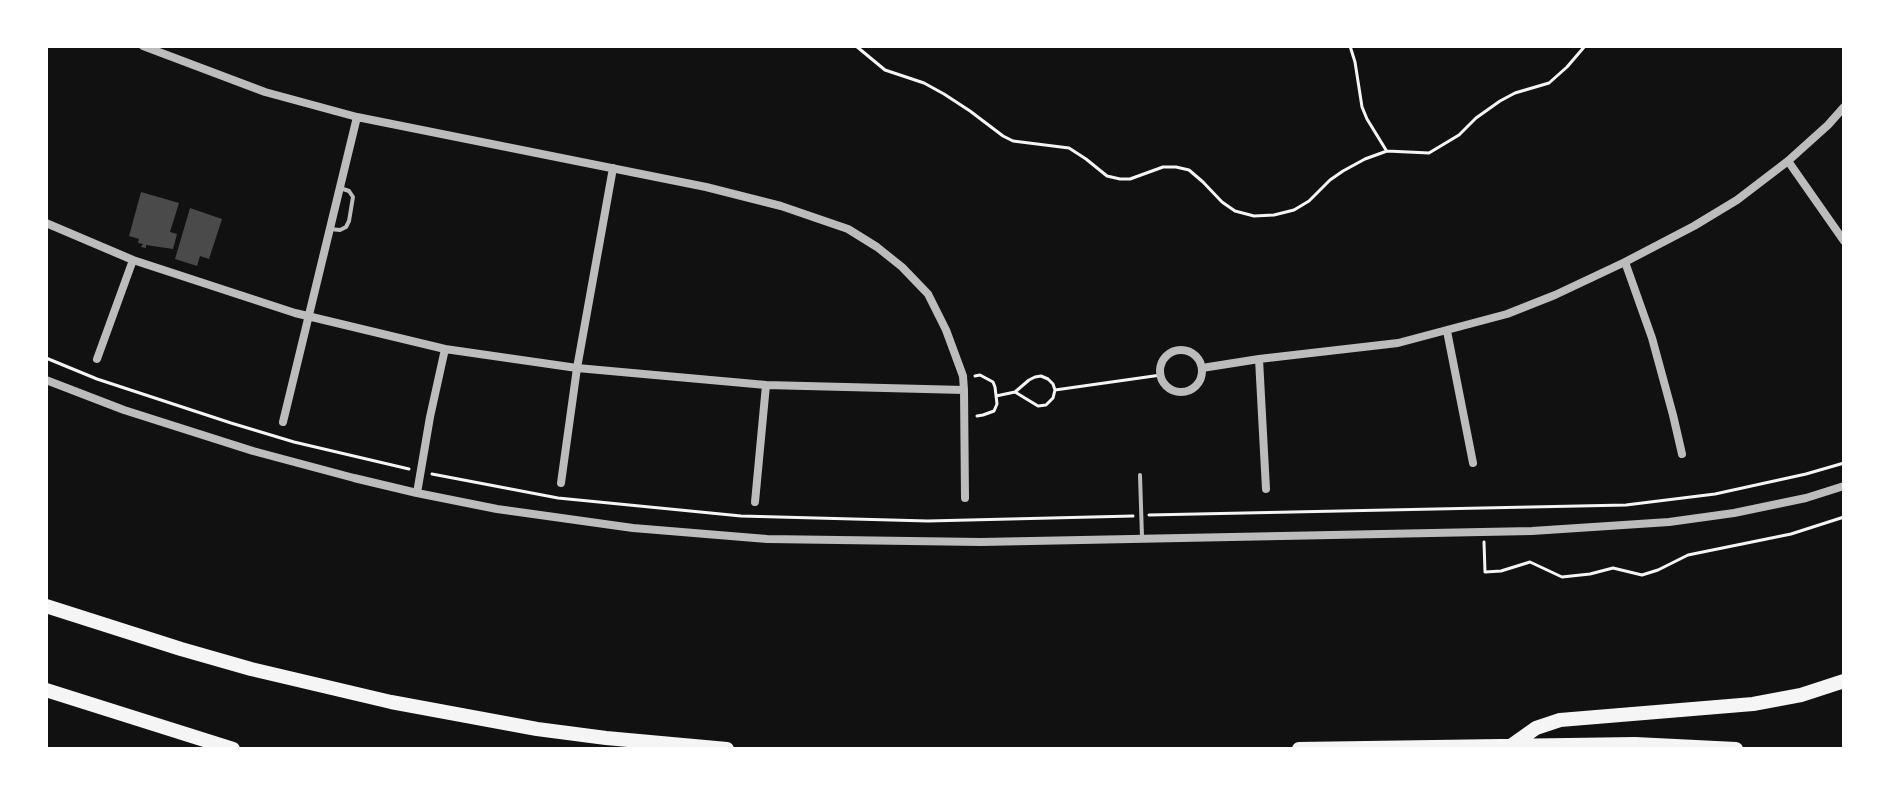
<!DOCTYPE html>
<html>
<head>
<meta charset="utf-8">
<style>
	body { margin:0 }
	#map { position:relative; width:1890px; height:795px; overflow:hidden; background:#111; font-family:"Source Sans 3",sans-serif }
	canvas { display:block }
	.frame { position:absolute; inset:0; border:48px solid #fff; pointer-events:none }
</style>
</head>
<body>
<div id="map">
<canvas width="1890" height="795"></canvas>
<div class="frame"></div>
</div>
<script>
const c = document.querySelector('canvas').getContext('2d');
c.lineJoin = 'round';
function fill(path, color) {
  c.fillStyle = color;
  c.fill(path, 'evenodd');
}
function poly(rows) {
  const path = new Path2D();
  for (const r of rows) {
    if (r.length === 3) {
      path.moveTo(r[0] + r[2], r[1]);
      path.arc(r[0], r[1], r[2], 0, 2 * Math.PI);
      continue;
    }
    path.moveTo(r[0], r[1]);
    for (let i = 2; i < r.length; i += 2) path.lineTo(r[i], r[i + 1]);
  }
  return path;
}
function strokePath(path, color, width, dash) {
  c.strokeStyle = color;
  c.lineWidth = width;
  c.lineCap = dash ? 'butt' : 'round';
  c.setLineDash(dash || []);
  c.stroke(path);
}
const building = poly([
	[141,192,179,203,170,232,177,234,173,249,146,245,146,248,141,247,143,244,138,243,139,239,129,236],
	[190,208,222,219,209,259,200,256,197,266,175,259]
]);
const path = poly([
	[856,46,885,70,924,83,944,94,970,111,1003,136,1013,141,1069,148,1086,159,1107,176,1120,179,1130,179,1163,167,1176,167,1189,170,1203,182,1222,202,1235,211,1254,216,1274,215,1294,210,1309,201,1330,180,1343,171,1365,159,1387,151,1429,153,1459,135,1476,118,1500,101,1515,93,1549,83,1567,67,1585,46],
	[1350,46,1355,62,1362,107,1367,119,1386,150],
	[46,358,97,379,231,423,294,442,409,469],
	[975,376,980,375,993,382,995,387,997,404,994,411,983,415,977,416],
	[1041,376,1048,379,1053,384,1055,390,1053,398,1046,405,1038,406,1015,392,1029,380,1035,377,1041,376],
	[1055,390,1161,375],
	[996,396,1015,392],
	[432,474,558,498,741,516,928,521,1133,516],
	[1149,515,1626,505,1715,494,1806,474,1844,463],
	[1484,542,1485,572,1501,571,1530,562,1562,577,1590,574,1613,568,1642,575,1658,570,1688,555,1791,534,1844,517]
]);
const service = poly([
	[330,229,340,230,346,227,349,221,353,197,349,191,340,188],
	[1140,475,1142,537]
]);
const minor = poly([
	[143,46,265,92,357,117,706,187,781,206,848,229,877,247,902,267,928,294,946,330,963,376,964,390,965,498],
	[1788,161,1844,241],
	[46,223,133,260,295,313,445,349,577,368,766,385,964,390],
	[1625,262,1652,338,1673,415,1682,454],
	[1447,331,1473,463],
	[1181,371,21],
	[97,359,133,260],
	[1259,359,1266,489],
	[1202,368,1259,359,1398,343,1507,314,1555,295,1625,262,1694,226,1737,200,1788,161,1828,125,1844,107],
	[46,380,124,410,253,451,354,478,417,493,497,509,633,528,767,539,981,542,1532,531,1669,522,1734,513,1806,498,1844,486],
	[283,422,357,117],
	[561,483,577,368,613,168],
	[417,493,430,417,445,349],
	[755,502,766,385]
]);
const motorway = poly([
	[46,606,181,649,251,669,391,702,537,729,606,738,727,749],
	[46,690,233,749],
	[1512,745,1536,728,1560,720,1753,704,1801,695,1844,681],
	[1299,749,1635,744,1736,749]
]);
fill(building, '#4a4a4a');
strokePath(path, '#f5f5f5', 3);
strokePath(service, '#bcbcbc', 4);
strokePath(minor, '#bcbcbc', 8);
strokePath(motorway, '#f5f5f5', 14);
</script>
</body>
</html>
